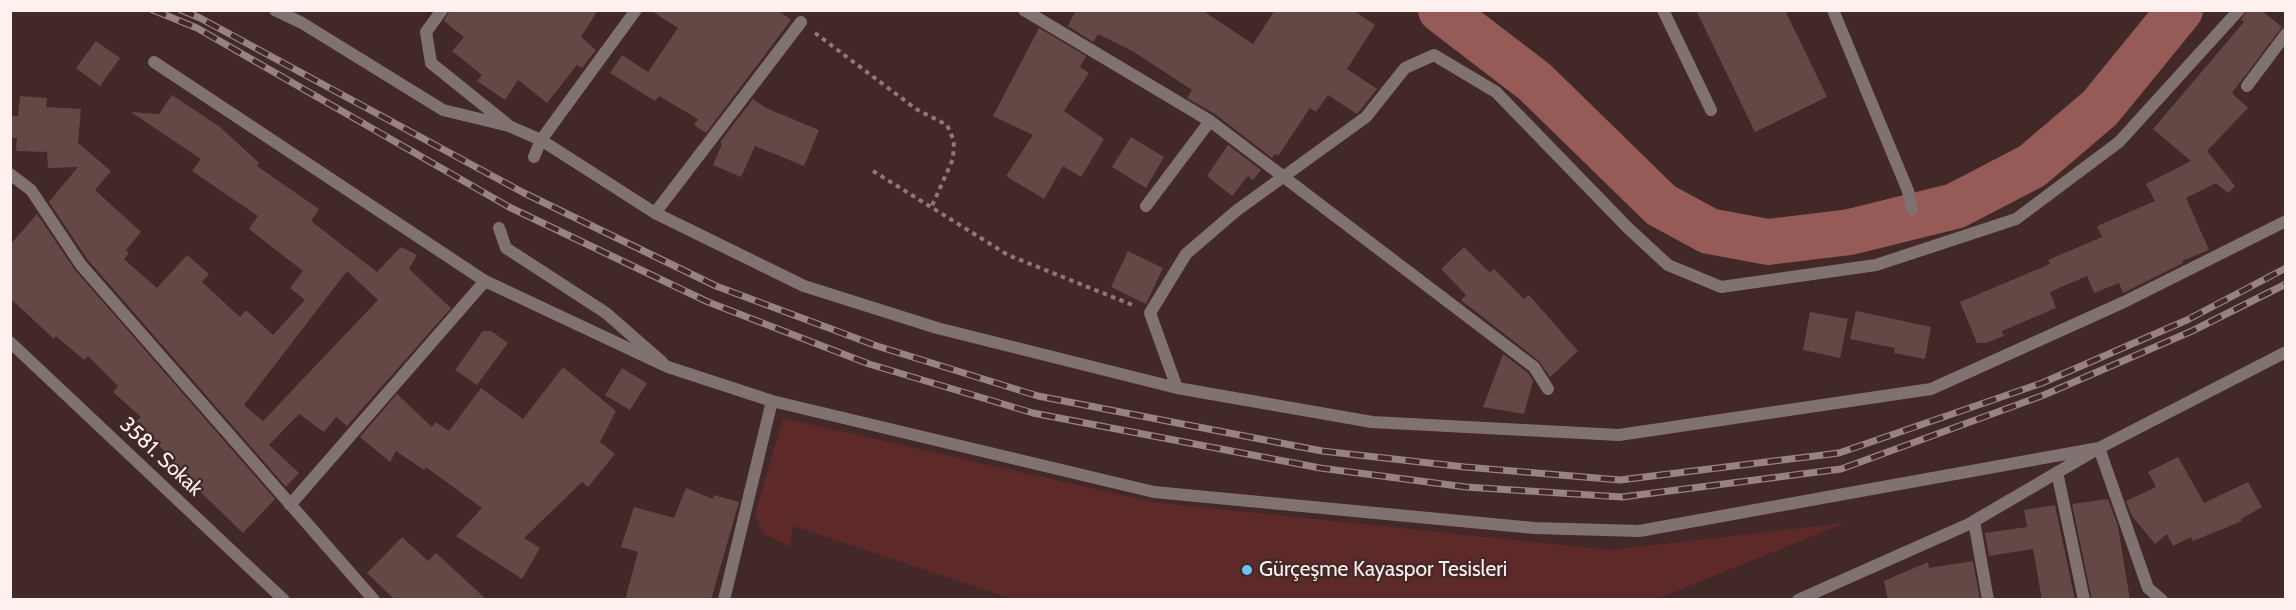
<!DOCTYPE html>
<html>
<head>
<meta charset="utf-8">
<style>
	body { margin:0 }
	#map { position:relative; width:2296px; height:610px; overflow:hidden; background:#422826; font-family:Cabin,sans-serif }
	canvas { display:block }
	.frame { position:absolute; inset:0; border:12px solid #fef0ee; pointer-events:none }
</style>
</head>
<body>
<div id="map">
<canvas width="2296" height="610"></canvas>
<div class="frame"></div>
</div>
<script>
const c = document.querySelector('canvas').getContext('2d');
c.lineJoin = 'round';
function fill(path, color) {
  c.fillStyle = color;
  c.fill(path, 'evenodd');
}
function poly(rows) {
  const path = new Path2D();
  for (const r of rows) {
    path.moveTo(r[0], r[1]);
    for (let i = 2; i < r.length; i += 2) path.lineTo(r[i], r[i + 1]);
  }
  return path;
}
function strokePath(path, color, width, dash) {
  c.strokeStyle = color;
  c.lineWidth = width;
  c.lineCap = dash ? 'butt' : 'round';
  c.setLineDash(dash || []);
  c.stroke(path);
}
function write(font, color, halo, rows, align = 'center') {
  c.font = font + ' Cabin,sans-serif';
  c.lineWidth = 4.5;
  c.setLineDash([]);
  c.textBaseline = 'middle';
  c.strokeStyle = halo;
  c.fillStyle = color;
  for (const [text, x, y, turn = 0] of rows) {
    c.save();
    c.translate(x, y);
    c.rotate((+turn || 0) * Math.PI / 180);
    c.textAlign = isNaN(turn) ? turn : align;
    if (halo) c.strokeText(text, 0, 0);
    c.fillText(text, 0, 0);
    c.restore();
  }
}
const green = poly([
	[783,418,1152,502,1610,550,1845,523,1657,599,1013,599,793,526,790,547,763,533,755,514]
]);
const river = poly([
	[1441,10,1535,82,1661,205,1709,231,1768,242,1850,232,1955,206,2032,166,2100,108,2180,10]
]);
const building = poly([
	[450,10,598,10,581,37,596,50,582,68,577,65,547,103,518,80,505,100,477,81,482,75,452,51,464,37,444,21],
	[650,10,778,10,791,20,706,133,694,125,698,119,659,96,655,101,610,73,622,55,648,72,678,28],
	[1076,10,1202,10,1253,44,1275,10,1353,10,1375,25,1347,69,1377,89,1357,114,1328,95,1316,112,1310,108,1278,156,1275,154,1272,158,1215,114,1187,98,1192,90,1134,52,1098,34,1093,42,1068,26],
	[1696,10,1785,10,1827,97,1755,132],
	[2247,10,2261,10,2282,27,2232,93,2248,108,2207,151,2235,186,2228,193,2216,183,2186,198,2209,250,2182,261,2183,263,2123,293,2119,283,2094,293,2087,276,2050,292,2056,308,2002,331,2004,336,1986,343,1977,343,1960,302,2050,264,2048,260,2102,237,2097,226,2155,201,2146,184,2191,161,2153,129,2244,22,2241,20],
	[1039,28,1086,56,1080,67,1089,73,1064,111,1104,139,1081,177,1063,166,1044,199,1006,176,1033,135,993,116],
	[96,41,120,58,100,86,76,68],
	[172,95,220,127,259,163,257,166,319,209,311,221,377,272,401,247,417,255,409,269,451,308,347,426,336,417,324,432,299,414,269,445,299,473,286,487,88,260,49,202,78,167,48,168,47,152,16,151,17,138,10,138,10,116,18,116,20,96,47,98,46,107,81,109,78,143,111,171,95,190,141,232,126,250,129,253,124,259,157,288,187,255,209,274,202,282,240,317,246,310,273,335,305,300,290,288,303,271,249,229,258,216,192,171,201,159,131,112,159,114],
	[347,271,378,300,263,421,244,405],
	[753,99,766,108,819,130,804,166,755,146,741,177,713,165,722,144,720,142],
	[1131,137,1164,157,1146,188,1112,167],
	[1228,145,1261,170,1253,180,1248,176,1232,196,1207,176],
	[37,214,75,270,275,499,243,533,190,482,192,480,167,457,168,455,136,421,141,417,113,392,118,386,88,356,84,360,56,336,54,339,10,298,10,245],
	[1464,247,1490,273,1494,269,1524,299,1529,295,1578,351,1550,377,1539,361,1461,300,1466,295,1441,269],
	[1128,251,1163,268,1146,304,1111,287],
	[1856,311,1931,327,1925,359,1894,353,1895,348,1850,339],
	[1810,312,1848,319,1840,358,1803,350],
	[483,331,491,331,508,343,477,385,455,370],
	[1503,354,1528,373,1533,381,1524,414,1483,407],
	[563,367,616,411,600,442,615,454,588,487,582,482,524,538,540,548,522,579,456,536,482,508,426,467,424,470,396,451,390,462,360,437,397,394,432,427,436,422,449,431,481,388,523,419],
	[622,368,647,383,630,410,605,395],
	[2178,457,2204,503,2248,482,2262,507,2241,519,2242,521,2193,541,2191,537,2173,546,2167,534,2155,544,2132,516,2126,501,2156,487,2148,472],
	[686,488,713,499,714,495,739,502,711,600,625,600,638,552,621,547,634,507,674,518],
	[2108,499,2118,526,2130,600,2092,600,2072,504],
	[2055,505,2075,600,2042,600,2033,549,1989,556,1985,533,2027,527,2024,510],
	[402,537,428,561,436,553,487,600,395,600,367,573],
	[1973,561,1980,600,1888,600,1884,581,1928,562,1929,568]
]);
const path = poly([
	[815,33,916,109,947,125,954,141,953,159,931,208],
	[873,171,1008,255,1135,306]
]);
const lane = poly([
	[1663,10,1711,110],
	[1833,10,1908,191,1912,209],
	[534,157,541,140],
	[499,228,506,248,606,313,662,362]
]);
const street = poly([
	[275,10,302,23,443,110,509,126,541,140,655,213,804,286,937,328,1177,388,1372,422,1619,435,1931,389,2124,302,2286,221],
	[442,10,426,32,431,63,507,124],
	[1024,10,1210,121,1534,367,1548,389],
	[154,62,485,281,668,367,772,401,1154,492,1534,528,1639,531,2099,448,2286,352],
	[2247,86,2286,34],
	[541,140,636,10],
	[10,174,31,190,81,265,374,600],
	[1146,206,1210,121],
	[655,213,801,22],
	[10,342,284,600],
	[1177,388,1150,313,1186,254,1236,211,1366,117,1405,68,1434,55,1496,92,1628,228,1668,265,1721,287,1876,265,2016,219,2119,142,2239,10],
	[2057,472,2084,600],
	[290,505,485,281],
	[1974,521,1988,600],
	[724,600,772,401],
	[1798,600,1969,524,2099,448,2148,588,2162,600]
]);
const rail = poly([
	[153,10,197,28,509,207,708,302,869,364,1033,413,1320,468,1466,487,1622,497,1841,469,2044,395,2192,331,2286,284],
	[181,10,200,18,524,193,716,286,877,346,1038,396,1322,451,1465,467,1620,480,1839,453,2042,383,2187,320,2286,268]
]);
const markers = [
	[1247,570,6,"#6bc3f2"]
];
const streetNames = [
	["3581. Sokak",161,457,43]
];
const poiNames = [
	["Gürçeşme Kayaspor Tesisleri",1259,570]
];
fill(green, '#5d2a29');
strokePath(river, '#965a57', 46);
fill(building, '#644846');
strokePath(path, '#8e7977', 4, [4.5, 4.5]);
strokePath(lane, '#807271', 12);
strokePath(street, '#807271', 12);
strokePath(rail, '#978381', 7);
strokePath(rail, '#422826', 4.5, [14]);
for (const [x, y, r, color] of markers) {
  const dot = new Path2D();
  dot.arc(x, y, r, 0, 2 * Math.PI);
  c.fillStyle = color;
  c.fill(dot);
  strokePath(dot, '#422826', 2);
}
write('21px', '#fef0ee', '#422826', streetNames);
write('21px', '#fef0ee', '#422826', poiNames, 'left');
</script>
</body>
</html>
